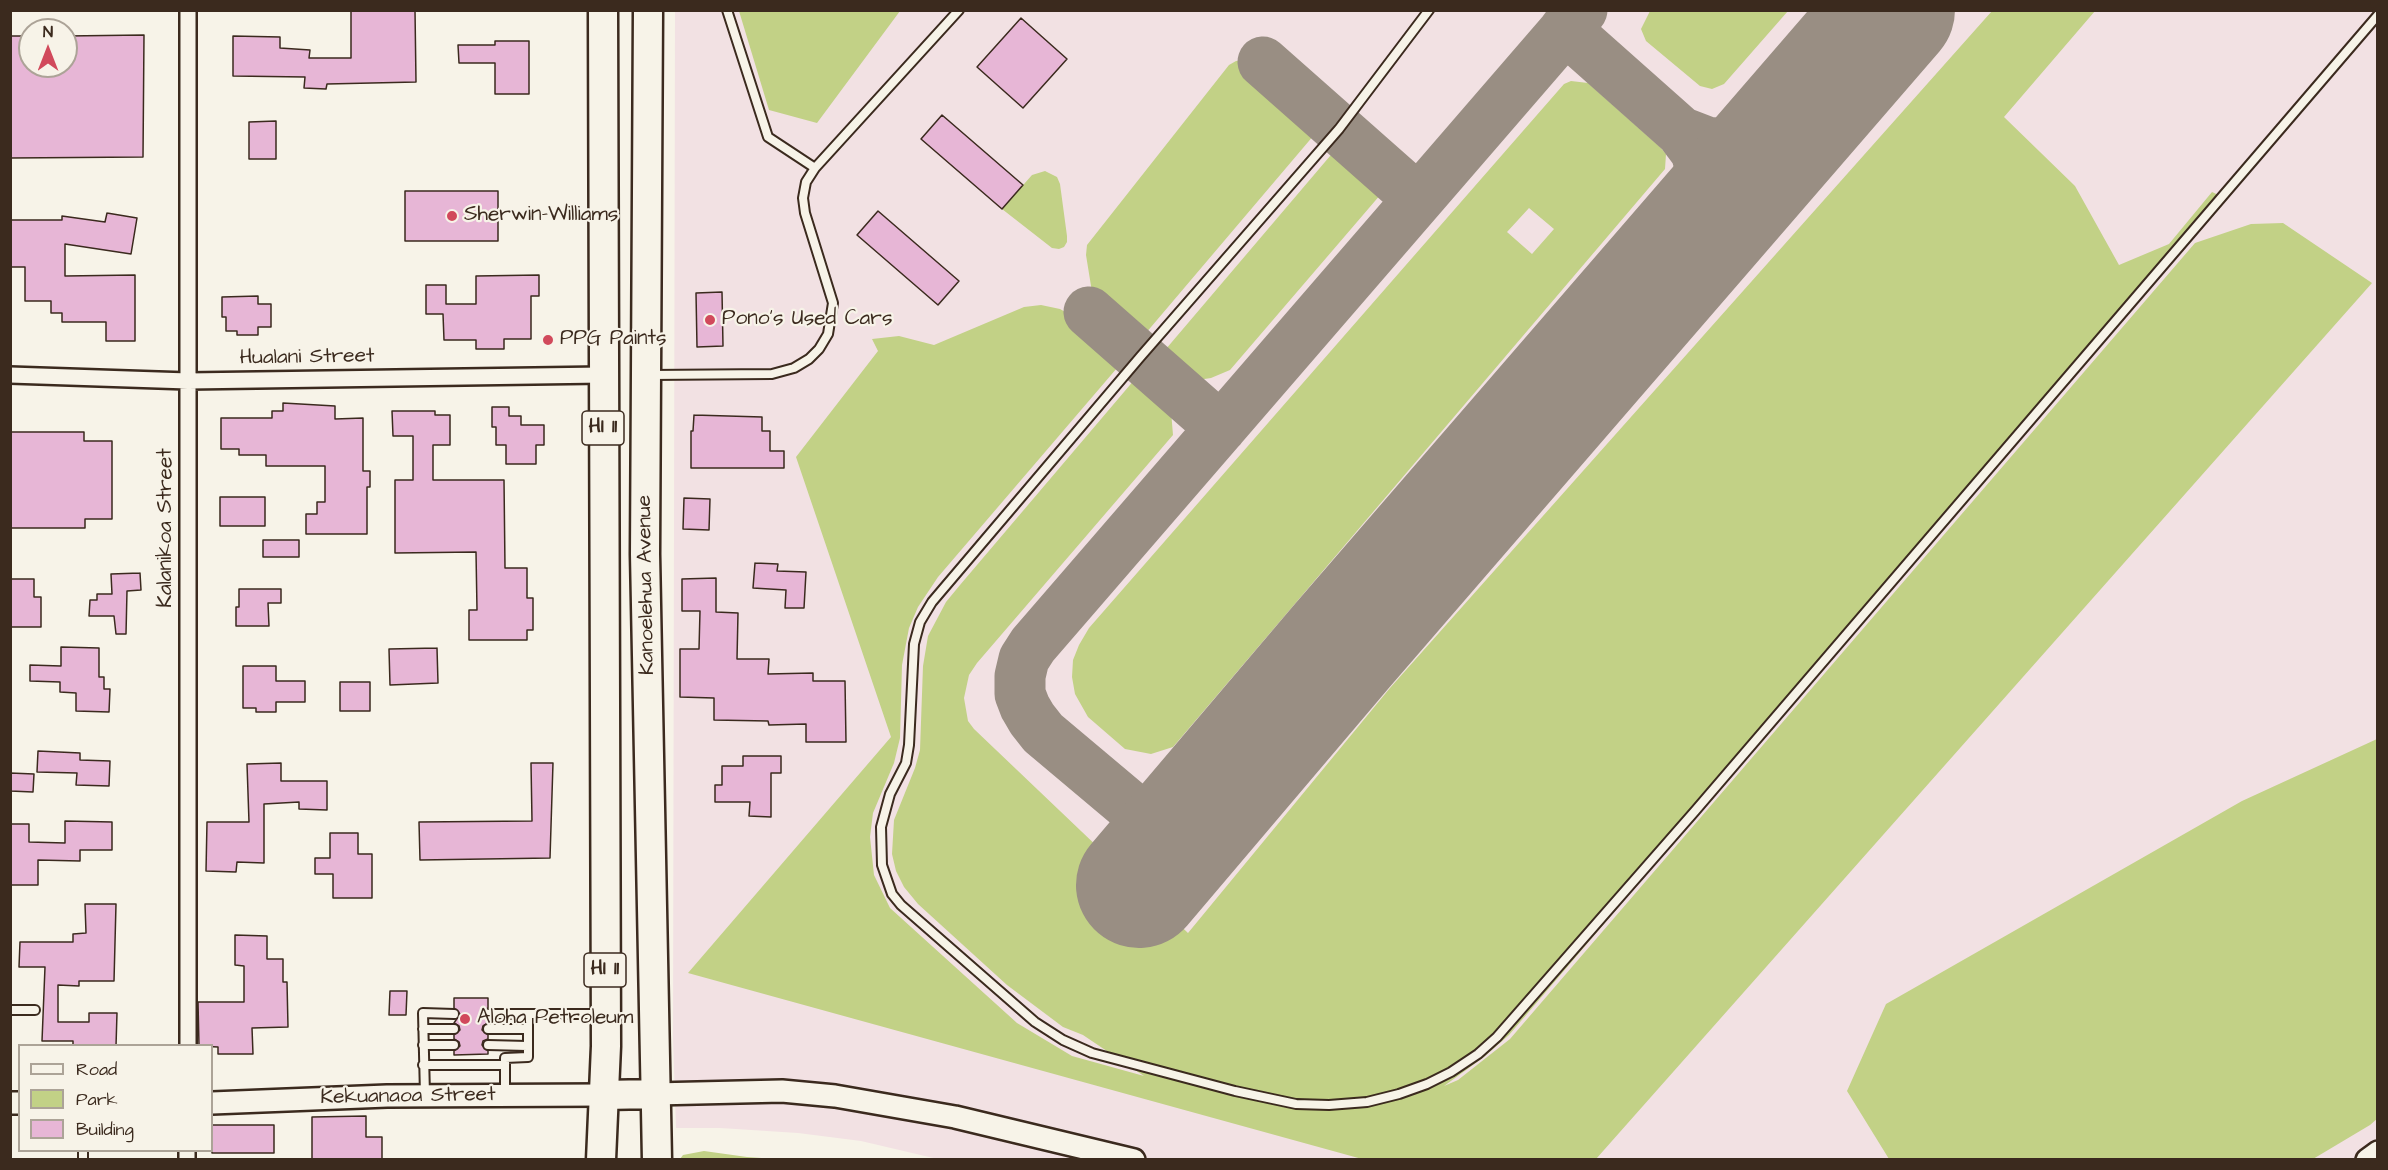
<!DOCTYPE html>
<html>
<head>
<meta charset="utf-8">
<style>
	body { margin:0 }
	#map { position:relative; width:2388px; height:1170px; overflow:hidden; background:#f7f3e8; font-family:"Architects Daughter",sans-serif }
	canvas { display:block }
	.frame { position:absolute; inset:0; border:12px solid #3b2a1e; pointer-events:none }
	.legend { position:absolute; left:18px; top:1044px; width:195px; height:108px; box-sizing:border-box; background:#f7f3e8; border:2px solid #aca397; margin:0; padding:8px 10px; list-style:none; font-size:18px; color:#3b2a1e }
	.legend li { display:flex; align-items:center; gap:12px; height:30px }
	.legend b { width:30px; border:2px solid #aca397 }
	.north { position:absolute; left:18px; top:18px; width:60px; height:60px; box-sizing:border-box; background:#f7f3e8; border:2px solid #aca397; border-radius:50%; rotate:0deg; font-size:16px; font-weight:700; line-height:24px; text-align:center; color:#3b2a1e }
	.north::after { content:''; display:block; margin:auto; width:21px; height:27px; background:#d1495b; clip-path:polygon(50% 0,100% 100%,50% 72%,0 100%) }
</style>
</head>
<body>
<div id="map">
<canvas width="2388" height="1170"></canvas>
<div class="frame"></div>
<ul class="legend">
<li><b style="height:8px;background:#f7f3e8"></b>Road</li>
<li><b style="height:16px;background:#c2d186"></b>Park</li>
<li><b style="height:16px;background:#e7b6d6"></b>Building</li>
</ul>
<div class="north">N</div>
</div>
<script>
const c = document.querySelector('canvas').getContext('2d');
c.lineJoin = 'round';
function fill(path, color) {
  c.fillStyle = color;
  c.fill(path, 'evenodd');
}
function poly(rows) {
  const path = new Path2D();
  for (const r of rows) {
    path.moveTo(r[0], r[1]);
    for (let i = 2; i < r.length; i += 2) path.lineTo(r[i], r[i + 1]);
  }
  return path;
}
function strokePath(path, color, width, dash) {
  c.strokeStyle = color;
  c.lineWidth = width;
  c.lineCap = dash ? 'butt' : 'round';
  c.setLineDash(dash || []);
  c.stroke(path);
}
function write(font, color, halo, rows, align = 'center') {
  c.font = font + ' "Architects Daughter",sans-serif';
  c.lineWidth = 4.5;
  c.setLineDash([]);
  c.textBaseline = 'middle';
  c.strokeStyle = halo;
  c.fillStyle = color;
  for (const [text, x, y, turn = 0] of rows) {
    c.save();
    c.translate(x, y);
    c.rotate((+turn || 0) * Math.PI / 180);
    c.textAlign = isNaN(turn) ? turn : align;
    if (halo) c.strokeText(text, 0, 0);
    c.fillText(text, 0, 0);
    c.restore();
  }
}
const built = poly([
	[675,11,2377,11,2377,1159,942,1160,861,1141,798,1133,720,1128,676,1128,673,1039]
]);
const green = poly([
	[739,11,739,10,900,11,817,123,769,110],
	[1650,11,1650,10,1788,11,1724,84,1712,89,1700,86,1646,41,1641,29],
	[1992,11,2095,11,2004,117,2075,186,2119,265,2169,244,2212,192,2225,198,1509,1035,1484,1057,1444,1086,1458,1080,1510,1039,2195,243,2251,224,2283,223,2372,283,1596,1159,1362,1159,688,973,891,737,796,457,878,351,872,339,899,336,934,345,1024,307,1041,305,1060,309,1076,318,1123,361,938,577,918,607,909,628,902,665,900,738,894,763,873,813,870,837,874,875,890,908,1017,1023,1072,1056,1144,1076,1083,1035,1063,1027,1007,985,918,904,904,887,896,871,892,854,894,820,915,768,920,750,923,666,928,636,946,602,960,585,1141,372,1163,393,1171,411,1173,435,977,663,969,675,964,698,968,721,974,729,1188,933,1390,688],
	[1242,60,1314,135,1140,340,1110,315,1092,292,1086,255,1087,245,1229,65,1236,61],
	[1571,81,1588,83,1660,147,1666,154,1665,169,1173,747,1151,754,1125,749,1088,717,1075,694,1072,677,1073,660,1079,645,1089,628,1564,84],
	[1529,208,1554,229,1532,254,1507,232],
	[1336,149,1379,188,1381,194,1230,370,1211,378,1198,380,1185,377,1160,356],
	[1045,171,1057,177,1060,184,1067,236,1067,242,1064,247,1059,249,1052,248,1002,209,1032,175],
	[2377,739,2378,1118,2370,1125,2313,1159,1889,1159,1847,1091,1886,1004,2242,801],
	[704,1151,747,1157,776,1159,680,1159,683,1155]
]);
const taxiway = poly([
	[1565,29,1681,132,1707,142,1735,145,1767,137,1812,103],
	[1263,62,1418,199],
	[1681,132,1696,152,1703,177,1704,189,1700,215,1683,252],
	[1089,312,1221,428],
	[1175,844,1043,733,1032,719,1025,707,1020,694,1020,676,1024,659,1033,645,1582,10]
]);
const runway = poly([
	[1139,885,1341,647,1892,10]
]);
const building = poly([
	[351,10,415,10,416,82,327,84,326,89,304,88,305,77,233,76,233,36,280,37,280,48,310,50,309,58,351,58,351,10],
	[1021,18,1067,59,1023,108,977,67,1021,18],
	[144,35,143,157,10,158,10,36,30,36,30,66,66,66,66,36,144,35],
	[495,41,529,41,529,94,495,94,495,63,459,63,458,45,495,45,495,41],
	[942,115,1023,185,1002,209,921,139,942,115],
	[276,121,276,159,249,159,249,122,276,121],
	[405,191,498,191,498,241,405,241,405,191],
	[878,211,959,281,938,305,857,235,878,211],
	[107,213,137,218,131,254,65,244,65,276,135,275,135,341,106,341,106,322,62,322,62,313,51,313,51,301,25,301,25,267,10,267,10,220,62,220,62,216,105,222,107,213],
	[539,275,539,296,531,296,531,339,504,339,504,349,476,349,476,340,444,340,443,314,426,314,426,285,446,285,446,304,476,304,476,276,539,275],
	[722,292,723,346,697,347,696,293,722,292],
	[258,296,258,304,271,304,271,327,258,327,258,335,237,335,237,331,226,331,226,317,222,317,222,297,258,296],
	[283,403,335,406,335,419,363,418,363,471,370,471,370,487,367,487,367,534,306,534,306,514,317,514,317,502,325,502,325,466,266,466,266,455,239,455,239,449,221,449,221,418,272,418,272,411,283,411,283,403],
	[492,407,509,407,509,416,521,416,521,425,544,425,544,445,536,445,536,464,506,464,506,445,496,445,496,427,492,427,492,407],
	[392,411,435,411,435,415,450,415,450,445,433,445,433,480,504,480,505,568,527,568,527,598,533,598,533,630,527,630,527,640,469,640,469,610,477,610,476,552,395,553,395,480,413,480,413,436,393,436,392,411],
	[694,415,762,417,762,431,770,431,770,451,784,451,784,468,691,468,691,431,693,431,694,415],
	[10,432,84,432,84,441,112,441,112,519,85,519,85,528,10,528,10,432],
	[220,497,265,497,265,526,220,526,220,497],
	[684,498,710,499,709,530,683,529,684,498],
	[263,540,299,540,299,557,263,557,263,540],
	[755,563,778,564,777,571,806,572,804,608,785,608,786,590,753,588,755,563],
	[140,573,141,590,127,591,126,634,116,634,114,616,89,616,90,600,97,600,97,594,112,594,111,574,140,573],
	[716,578,716,612,738,613,737,659,769,659,768,674,813,673,813,681,845,681,846,742,806,742,806,724,769,725,768,721,714,720,714,698,680,697,680,649,699,649,700,611,682,611,682,579,716,578],
	[10,579,34,579,34,597,41,597,41,627,10,627,10,579],
	[239,589,281,589,281,603,268,603,269,626,236,626,236,607,239,607,239,589],
	[61,647,99,648,99,677,104,677,104,689,110,689,109,712,76,711,76,693,60,692,60,682,30,681,30,665,61,666,61,647],
	[437,648,438,683,390,685,389,649,437,648],
	[243,666,276,666,276,681,305,681,305,702,276,702,276,712,256,712,256,708,243,708,243,666],
	[340,682,370,682,370,711,340,711,340,682],
	[38,751,80,753,80,760,110,761,109,786,76,785,77,773,37,772,38,751],
	[743,756,781,756,781,773,771,773,771,817,749,816,750,802,715,802,715,785,722,785,722,766,743,766,743,756],
	[281,763,281,781,327,781,327,810,299,809,299,802,264,804,264,863,237,862,236,872,206,871,207,822,249,822,247,764,281,763],
	[531,763,553,763,550,858,420,860,419,822,532,821,531,763],
	[10,773,34,774,33,792,10,791,10,773],
	[65,821,112,822,112,850,80,850,80,861,38,860,38,885,10,885,10,824,29,824,29,842,65,843,65,821],
	[330,833,358,833,358,854,372,854,372,898,333,898,333,874,315,874,315,858,330,858,330,833],
	[85,904,116,904,114,981,79,981,79,986,58,985,58,1022,89,1022,89,1013,117,1013,116,1046,73,1046,73,1041,42,1041,45,967,19,967,20,942,73,942,73,934,86,933,85,904],
	[235,935,267,936,267,959,283,959,283,982,287,982,288,1027,252,1028,253,1054,218,1054,218,1047,199,1046,198,1002,244,1002,244,966,235,965,235,935],
	[390,991,407,991,406,1015,389,1015,390,991],
	[454,998,488,998,488,1008,483,1011,482,1015,488,1020,488,1023,483,1026,482,1030,488,1035,488,1039,483,1041,482,1045,488,1051,488,1054,454,1055,454,1051,460,1046,459,1042,454,1039,454,1035,460,1030,459,1026,454,1023,460,1014,454,1008,454,998],
	[366,1116,366,1137,382,1137,382,1160,312,1160,312,1117,366,1116],
	[212,1125,274,1125,274,1153,212,1153,212,1125]
]);
const lane = poly([
	[727,10,768,137,815,168],
	[1429,10,1339,129,1141,356,932,602,920,622,914,644,909,745,906,763,890,794,881,827,882,865,892,894,901,905,1035,1022,1063,1040,1092,1053,1235,1091,1296,1104,1329,1105,1367,1102,1399,1094,1427,1084,1451,1072,1478,1054,1497,1037,1695,811,2378,15],
	[650,375,772,374,794,368,809,359,819,349,828,334,833,303,805,213,803,198,806,182,815,168,959,10],
	[10,1010,35,1010],
	[488,1014,528,1014],
	[423,1029,454,1029],
	[488,1029,528,1029],
	[423,1045,454,1045],
	[488,1045,527,1046],
	[423,1065,505,1065],
	[505,1094,505,1058,528,1057,528,1014,600,1014],
	[425,1095,423,1013,454,1014],
	[83,1150,83,1160]
]);
const street = poly([
	[10,375,188,381,603,375],
	[188,1046,188,10],
	[187,1150,187,1160]
]);
const secondary = poly([
	[655,1094,782,1091,835,1096,955,1117,1134,1160],
	[10,1103,20,1103],
	[212,1103,387,1096,604,1095],
	[2367,1160,2378,1152]
]);
const highway = poly([
	[648,10,645,554,657,1160],
	[604,1095,655,1094],
	[601,1160,606,1046,603,10]
]);
const markers = [
	[452,216,6,"#d1495b"],
	[710,320,6,"#d1495b"],
	[548,340,6,"#d1495b"],
	[465,1019,6,"#d1495b"]
];
const shields = [
	[603,428,42],
	[605,970,42]
];
const shieldNames = [
	["HI 11",603,428],
	["HI 11",605,970]
];
const poiNames = [
	["Sherwin-Williams",464,216],
	["Pono’s Used Cars",722,320],
	["PPG Paints",560,340],
	["Aloha Petroleum",477,1019]
];
const streetNames = [
	["Hualani Street",307,358,-1],
	["Kalanikoa Street",167,528,-90],
	["Kanoelehua Avenue",647,585,-91],
	["Kekuanaoa Street",408,1097,-1]
];
fill(built, '#f2e1e3');
fill(green, '#c2d186');
strokePath(taxiway, '#998e83', 51);
strokePath(runway, '#998e83', 126);
fill(building, '#e7b6d6');
strokePath(building, '#3b2a1e', 1.5);
strokePath(lane, '#3b2a1e', 12);
strokePath(street, '#3b2a1e', 20);
strokePath(secondary, '#3b2a1e', 26);
strokePath(highway, '#3b2a1e', 33);
strokePath(lane, '#f7f3e8', 8);
strokePath(street, '#f7f3e8', 15);
strokePath(secondary, '#f7f3e8', 21);
strokePath(highway, '#f7f3e8', 28);
for (const [x, y, r, color] of markers) {
  const dot = new Path2D();
  dot.arc(x, y, r, 0, 2 * Math.PI);
  c.fillStyle = color;
  c.fill(dot);
  strokePath(dot, '#f7f3e8', 2);
}
for (const [x, y, w] of shields) {
  const box = new Path2D();
  box.roundRect(x - w / 2, y - 17, w, 34, 4.5);
  c.fillStyle = '#f7f3e8';
  c.fill(box);
  strokePath(box, '#3b2a1e', 1.5);
}
write('bold 20px', '#3b2a1e', null, shieldNames);
write('21px', '#3b2a1e', '#f7f3e8', poiNames, 'left');
write('21px', '#3b2a1e', '#f7f3e8', streetNames);
</script>
</body>
</html>
